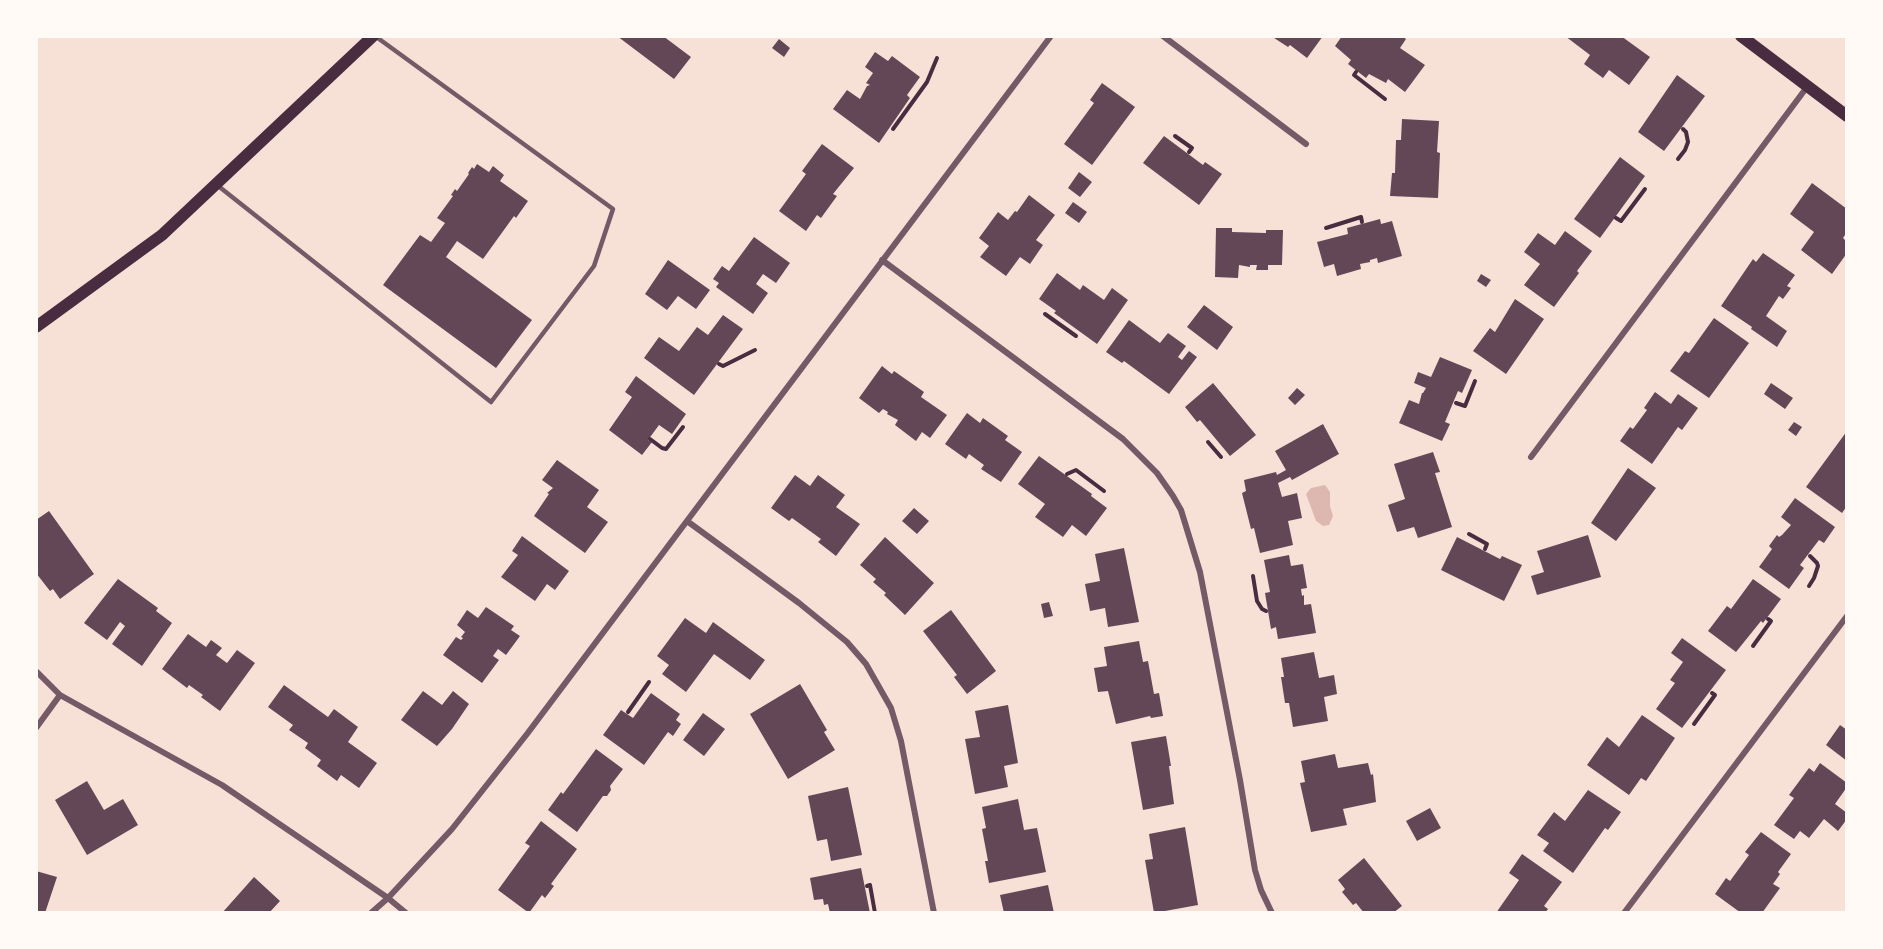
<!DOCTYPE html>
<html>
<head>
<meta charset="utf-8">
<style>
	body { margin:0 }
	#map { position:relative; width:1883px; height:949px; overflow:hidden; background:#f7e1d7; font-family:Spectral,serif }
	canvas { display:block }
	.frame { position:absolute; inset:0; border:38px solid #fffaf5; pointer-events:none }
</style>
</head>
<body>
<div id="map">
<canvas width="1883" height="949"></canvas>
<div class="frame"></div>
</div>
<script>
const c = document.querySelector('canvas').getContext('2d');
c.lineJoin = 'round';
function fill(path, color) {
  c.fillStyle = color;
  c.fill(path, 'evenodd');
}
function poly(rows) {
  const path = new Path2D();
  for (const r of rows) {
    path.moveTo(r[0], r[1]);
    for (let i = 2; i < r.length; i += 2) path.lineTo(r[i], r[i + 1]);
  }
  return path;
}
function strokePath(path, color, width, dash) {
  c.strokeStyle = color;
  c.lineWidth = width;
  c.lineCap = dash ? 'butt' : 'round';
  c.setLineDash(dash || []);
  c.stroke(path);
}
const water = poly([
	[1325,485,1330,492,1330,506,1333,516,1329,525,1323,526,1316,521,1306,494,1311,488]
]);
const building = poly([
	[617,36,663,36,691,57,674,79],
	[1271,36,1323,36,1307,58,1290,45,1288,47],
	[1342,36,1402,36,1406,39,1400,48,1425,65,1405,92,1388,79,1386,83,1369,74,1366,78,1348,64,1351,60,1335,46],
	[1565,36,1621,36,1650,57,1629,85,1609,70,1603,78,1584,64,1590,55],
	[779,39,790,48,784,57,772,48],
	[875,52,888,61,892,56,920,77,907,95,910,98,879,143,833,109,847,90,860,99,867,86,870,85,866,83,873,73,865,67],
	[1677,75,1705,96,1664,151,1638,132],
	[1102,83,1135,107,1092,165,1064,144,1094,103,1090,100],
	[1402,119,1439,121,1437,152,1440,153,1438,198,1390,196,1392,173,1395,173,1396,140,1401,140],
	[1164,136,1203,165,1205,162,1222,174,1199,205,1143,163],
	[822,144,854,168,833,194,837,196,821,218,817,215,806,231,779,211,806,174,802,171],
	[1620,157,1645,176,1600,238,1574,219],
	[477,164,489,172,493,166,504,175,500,181,528,201,516,218,514,216,483,259,457,241,446,257,532,320,496,368,383,285,420,235,431,242,445,223,437,218,453,196,451,195,455,189,457,191,469,174,468,173,472,167,474,169],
	[1079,172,1092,182,1080,197,1068,188],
	[1812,183,1847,209,1847,232,1843,238,1847,242,1847,253,1832,274,1801,250,1814,232,1790,214],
	[1029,195,1055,215,1036,240,1043,245,1030,264,1020,257,1006,276,980,257,989,246,979,238,998,212,1008,220,1015,211,1017,212],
	[1073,202,1087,212,1079,223,1065,213],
	[1380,219,1381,224,1392,221,1402,256,1378,263,1377,258,1370,260,1370,262,1360,264,1361,269,1337,276,1334,264,1324,267,1317,242,1348,234,1347,228],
	[1216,228,1232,228,1232,232,1266,233,1266,230,1283,230,1282,265,1268,265,1268,270,1256,270,1257,265,1250,265,1250,267,1239,265,1238,278,1215,277],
	[1565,231,1592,251,1577,271,1579,273,1554,307,1524,285,1540,264,1524,252,1538,233,1555,245],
	[754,237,790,263,776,283,763,274,756,284,768,293,753,314,716,287,719,283,713,279,722,266,729,271],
	[1763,253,1795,275,1787,286,1791,288,1783,299,1779,296,1766,316,1787,331,1777,347,1751,329,1752,327,1721,306,1753,259,1756,262],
	[668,260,710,290,696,309,678,296,667,310,645,294],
	[1057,273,1080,290,1083,285,1104,300,1112,288,1128,300,1097,344,1054,313,1056,311,1039,299],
	[1481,274,1491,280,1486,287,1477,281],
	[1515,299,1544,319,1506,374,1473,351,1490,328,1495,332],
	[1204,305,1233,327,1217,350,1187,327],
	[723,315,743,329,694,395,644,358,659,337,679,351,697,327,708,335],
	[1714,318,1749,343,1709,398,1670,371,1685,351,1689,353],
	[1129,320,1160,343,1168,333,1186,346,1178,357,1182,360,1189,351,1197,357,1169,394,1124,361,1122,363,1106,352],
	[1440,357,1472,370,1462,393,1458,391,1445,422,1450,424,1442,441,1399,423,1409,400,1419,404,1422,393,1423,393,1426,388,1414,383,1418,372,1431,377],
	[882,366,892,374,894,371,924,392,921,397,947,415,930,438,922,432,916,441,895,425,898,420,887,414,888,412,883,409,879,413,859,398],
	[636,376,686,414,672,434,659,425,648,440,652,442,642,455,609,430,632,397,625,392],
	[1213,383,1256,435,1230,456,1200,420,1197,422,1185,407],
	[1771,383,1793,398,1785,409,1764,394],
	[1297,388,1305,395,1295,405,1288,398],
	[1655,392,1671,404,1678,394,1698,408,1682,430,1678,427,1652,464,1620,441,1630,427,1633,429,1647,410,1644,408],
	[967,413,980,423,983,418,1008,436,1005,440,1022,452,1001,482,981,469,984,465,969,454,966,459,945,444],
	[1794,422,1802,427,1796,436,1788,430],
	[1323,424,1339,454,1292,480,1290,477,1278,483,1282,497,1297,493,1302,518,1288,521,1293,545,1260,553,1254,528,1251,529,1242,493,1246,491,1244,480,1276,472,1277,475,1286,470,1275,451],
	[1847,431,1847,506,1842,513,1806,487],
	[1433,452,1440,472,1435,473,1452,527,1418,538,1414,527,1397,532,1388,505,1405,499,1394,464],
	[1039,456,1092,494,1091,496,1107,508,1086,536,1072,525,1063,537,1035,517,1045,504,1018,484],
	[557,460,599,490,587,507,608,522,585,553,534,516,549,494,547,493,553,488,542,480],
	[1628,468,1656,488,1616,541,1591,523],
	[795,475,810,486,818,475,845,495,836,507,860,524,836,556,818,542,821,539,792,518,789,521,771,508],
	[1795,498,1835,527,1824,543,1819,540,1800,565,1804,568,1789,589,1759,567,1772,549,1769,546,1777,535,1779,537,1782,535,1791,525,1781,517],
	[914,508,929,521,917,534,902,521],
	[49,511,94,574,60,599,53,589,50,591,36,573,36,520],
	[1588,535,1601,577,1537,595,1531,576,1544,572,1537,551],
	[522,536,569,571,555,590,547,584,535,601,501,577,518,555,512,551],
	[885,537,934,583,905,615,884,595,886,593,873,582,876,579,860,565],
	[1457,537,1500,559,1502,556,1522,565,1504,601,1441,570],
	[1124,548,1139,622,1108,627,1105,608,1090,611,1085,584,1100,581,1095,554],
	[1289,555,1291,566,1303,564,1307,588,1301,589,1302,596,1304,595,1304,605,1311,604,1316,633,1278,639,1276,627,1271,629,1265,593,1270,592,1264,560],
	[118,579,158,608,156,611,172,623,142,666,112,644,125,626,120,622,107,640,84,623],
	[1753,579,1781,599,1763,623,1761,621,1736,652,1708,631,1727,606,1731,609],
	[1049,602,1053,616,1044,618,1041,604],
	[486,607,514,626,511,630,520,636,506,655,498,649,493,656,499,660,482,683,443,655,456,637,461,640,463,638,461,637,465,632,457,625,467,610,478,618],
	[951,610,996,671,967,694,954,677,957,675,923,631],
	[685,618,706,633,713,622,765,660,750,680,714,654,686,692,662,674,669,665,657,656],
	[188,634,206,647,211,640,222,648,216,655,227,663,237,650,255,663,220,711,201,697,203,695,189,685,187,688,162,669],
	[1682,638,1726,670,1682,728,1656,709,1675,683,1670,680,1683,662,1671,653],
	[1139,641,1143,662,1148,661,1154,694,1159,693,1163,716,1151,718,1150,716,1116,724,1108,691,1098,692,1094,668,1107,666,1104,647],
	[1314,652,1319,678,1334,675,1337,694,1324,697,1328,721,1293,727,1289,703,1285,703,1281,677,1284,677,1281,658],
	[800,684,827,730,824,732,835,750,788,779,750,714],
	[284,685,328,717,334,709,358,727,348,742,377,763,359,788,341,775,337,781,317,766,321,760,305,748,308,743,289,730,293,725,268,707],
	[423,691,442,705,453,691,469,704,452,729,437,746,401,720],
	[651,693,680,714,676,720,681,724,673,736,668,732,644,765,603,735,621,710,633,718],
	[1008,705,1018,763,1004,766,1008,787,975,794,965,739,980,737,975,711],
	[703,713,725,729,704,756,683,740],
	[1642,715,1675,738,1646,781,1641,778,1629,795,1587,765,1607,737,1619,747],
	[1840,725,1847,730,1847,761,1826,745],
	[1166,736,1171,766,1169,766,1174,804,1143,810,1131,742],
	[596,749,623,769,610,786,611,790,607,796,603,796,577,832,548,810,561,792,563,794],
	[1335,754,1338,768,1368,763,1371,775,1373,774,1376,802,1343,809,1347,825,1311,832,1300,783,1305,782,1301,761],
	[1820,763,1847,783,1847,787,1835,804,1847,813,1847,819,1838,831,1824,819,1809,838,1800,831,1794,839,1774,825,1794,798,1789,795,1809,768,1814,772],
	[87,781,104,810,123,799,138,825,87,855,55,800],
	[848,787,862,855,831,861,827,839,817,841,808,796],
	[1588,790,1621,812,1608,830,1605,828,1573,873,1543,851,1549,843,1537,835,1554,812,1565,821],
	[1018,799,1024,830,1037,828,1046,872,989,883,985,861,988,861,982,829,986,828,982,807],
	[1430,808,1441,828,1417,841,1406,821],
	[541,821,577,849,551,884,554,886,545,898,542,895,529,913,498,890,530,846,525,843],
	[1185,827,1198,905,1154,913,1145,860,1153,859,1149,834],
	[1761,832,1791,854,1778,872,1780,874,1773,884,1780,888,1762,913,1741,913,1715,894,1726,878,1730,881,1749,855,1745,852],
	[1522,854,1562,882,1544,906,1548,909,1545,913,1496,913,1519,880,1509,873],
	[1364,858,1402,906,1393,913,1364,913,1356,903,1353,905,1342,892,1345,889,1338,880],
	[861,868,870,913,830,913,828,904,824,905,823,899,814,900,810,878],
	[36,871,57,877,45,913,36,913],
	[254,877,280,901,269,913,222,913],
	[1048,885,1054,913,1004,913,1000,895]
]);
const path = poly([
	[1356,72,1354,75,1385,99],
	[893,129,927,82,937,58],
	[1175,136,1192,148,1189,152],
	[1678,159,1685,150,1688,142,1686,132,1683,129],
	[1616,218,1621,221,1645,189],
	[1326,228,1361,217,1362,222],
	[1045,314,1076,336],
	[719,364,723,366,755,350],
	[1456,403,1465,406,1475,381],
	[650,439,662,448,666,449,683,427],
	[1208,442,1221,457],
	[1067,474,1076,470,1104,491],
	[1469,534,1487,544,1485,549],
	[1253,576,1257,601,1262,609,1266,611],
	[1809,586,1814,578,1818,566,1817,563,1810,556],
	[1753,646,1771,621,1768,619],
	[628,712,649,682],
	[1694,724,1715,695,1712,693],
	[867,886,870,885,875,913]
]);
const service = poly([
	[217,185,491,402,594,266,613,209,375,36]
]);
const minor = poly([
	[1163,36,1306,144],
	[882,260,1123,439,1157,473,1173,496,1181,510,1200,572,1240,780,1255,870,1261,890,1272,913],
	[1531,457,1807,87],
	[687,521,799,603,847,642,866,664,891,708,901,741,934,913],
	[36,671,60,695,222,785,388,898,406,913],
	[36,728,60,695],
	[371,913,388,898,452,829,527,734,1051,36],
	[1624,913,1847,616]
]);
const secondary = poly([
	[1741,36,1847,116],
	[36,327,162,235,373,36]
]);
fill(water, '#dcb8b0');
fill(building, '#644757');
strokePath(path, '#4a2c40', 4);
strokePath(service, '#755966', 4.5);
strokePath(minor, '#755966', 6);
strokePath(secondary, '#4a2c40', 12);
</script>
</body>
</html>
